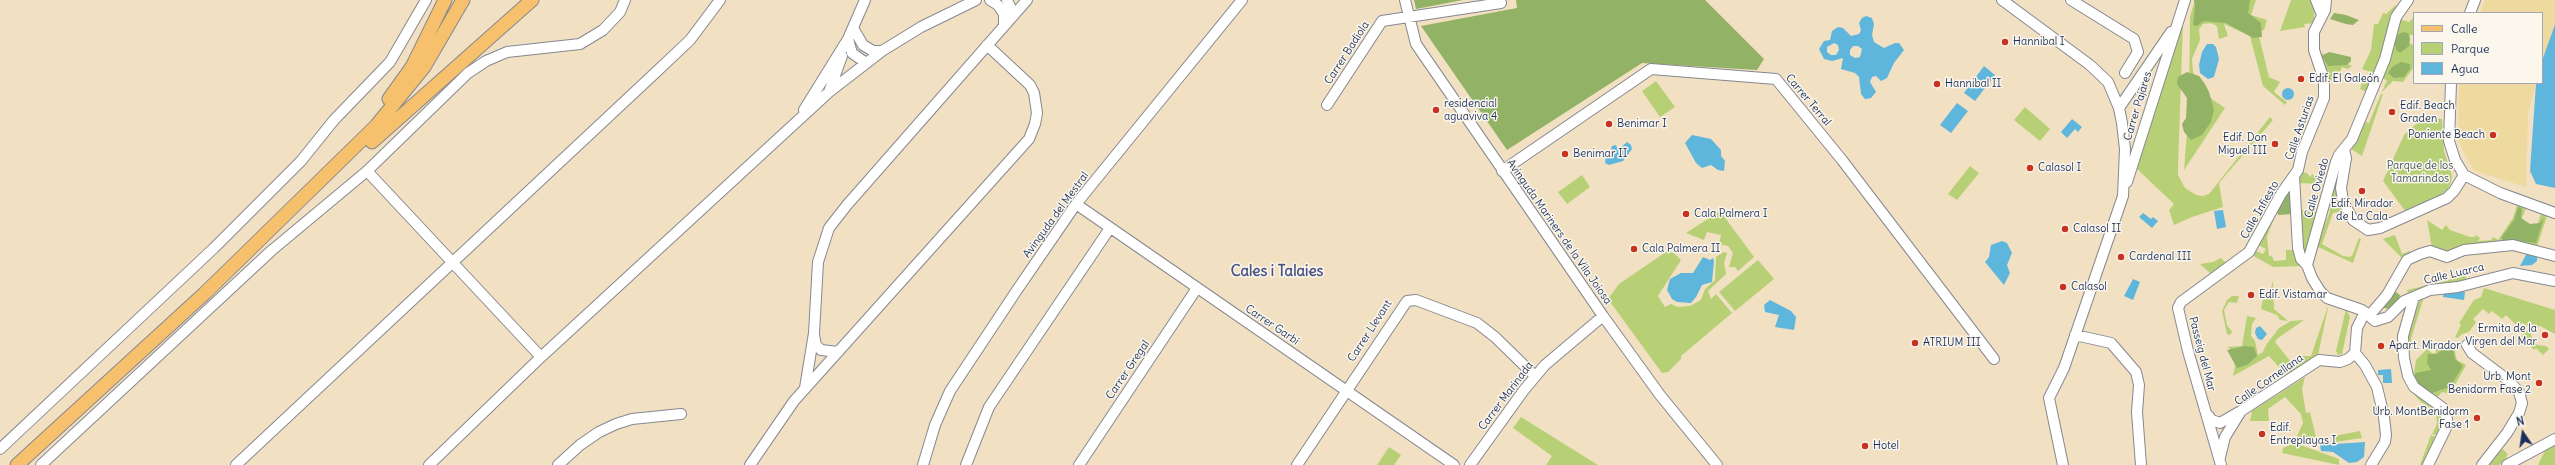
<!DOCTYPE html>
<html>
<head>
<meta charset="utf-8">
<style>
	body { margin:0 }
	#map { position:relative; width:2555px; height:465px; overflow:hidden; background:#f2e0c3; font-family:Delius,sans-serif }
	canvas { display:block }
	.legend { position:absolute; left:2413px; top:12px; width:130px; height:72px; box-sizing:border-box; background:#fbf7ec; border:1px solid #a1a7b3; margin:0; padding:5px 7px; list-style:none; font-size:12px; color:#1b2f5e }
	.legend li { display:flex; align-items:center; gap:8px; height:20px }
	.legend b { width:20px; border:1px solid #a1a7b3 }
	.north { position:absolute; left:2503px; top:413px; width:40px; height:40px; -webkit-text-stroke:3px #fbf7ec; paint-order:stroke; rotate:347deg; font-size:11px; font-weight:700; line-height:16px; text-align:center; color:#1b2f5e }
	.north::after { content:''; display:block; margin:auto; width:14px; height:18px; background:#1b2f5e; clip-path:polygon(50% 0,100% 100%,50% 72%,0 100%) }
</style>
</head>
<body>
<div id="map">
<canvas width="2555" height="465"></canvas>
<ul class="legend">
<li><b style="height:5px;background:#f7c06c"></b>Calle</li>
<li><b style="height:11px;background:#b8d075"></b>Parque</li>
<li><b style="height:11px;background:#5fb6dc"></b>Agua</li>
</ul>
<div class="north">N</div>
</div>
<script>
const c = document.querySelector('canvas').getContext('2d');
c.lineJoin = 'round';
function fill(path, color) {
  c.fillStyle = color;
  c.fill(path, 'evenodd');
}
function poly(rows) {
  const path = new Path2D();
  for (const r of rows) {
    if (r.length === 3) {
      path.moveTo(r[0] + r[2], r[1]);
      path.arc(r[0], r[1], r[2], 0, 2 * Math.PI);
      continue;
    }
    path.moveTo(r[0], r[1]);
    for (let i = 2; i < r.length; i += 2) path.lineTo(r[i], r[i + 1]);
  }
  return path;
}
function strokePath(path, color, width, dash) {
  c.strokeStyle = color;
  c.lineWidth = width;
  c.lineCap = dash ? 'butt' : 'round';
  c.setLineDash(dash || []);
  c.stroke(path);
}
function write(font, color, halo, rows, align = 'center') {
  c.font = font + ' Delius,sans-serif';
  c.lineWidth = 3;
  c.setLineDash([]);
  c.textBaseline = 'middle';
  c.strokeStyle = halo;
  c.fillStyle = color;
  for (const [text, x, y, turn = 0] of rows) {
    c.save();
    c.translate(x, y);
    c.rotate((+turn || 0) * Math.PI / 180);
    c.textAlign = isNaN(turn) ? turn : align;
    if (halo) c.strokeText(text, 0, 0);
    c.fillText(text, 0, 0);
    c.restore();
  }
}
const green = poly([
	[2195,0,2256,0,2251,15,2267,20,2264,30,2258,32,2269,77,2280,82,2274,92,2287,102,2285,105,2263,86,2250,36,2224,24,2228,36,2219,39,2217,26,2211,23,2203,24,2199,29,2200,40,2192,59,2193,72,2201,88,2213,100,2225,108,2184,170,2189,106,2190,17],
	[2291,0,2311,0,2314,7,2314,23,2304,24,2305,27,2280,31],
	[2396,5,2398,7,2388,26,2383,53,2374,73,2362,69,2371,50,2374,24,2378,24,2383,13,2386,14],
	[2414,17,2414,35,2410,35,2408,43,2414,45,2414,67,2403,82,2393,81,2382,92,2387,80,2380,78,2399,19,2409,22],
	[2183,22,2178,168,2178,175,2185,188,2196,195,2203,196,2209,194,2270,117,2273,120,2219,183,2223,207,2192,217,2174,225,2169,210,2174,204,2135,167],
	[2319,53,2325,54,2352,66,2348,69,2342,67,2339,75,2334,74,2332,81,2328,79],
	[2364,76,2372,79,2367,92,2360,89],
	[1656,81,1675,107,1660,117,1642,91],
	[2381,94,2383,94,2362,156,2351,149,2363,121,2369,123],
	[2025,107,2050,129,2040,141,2014,120],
	[2424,117,2442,119,2444,151,2452,176,2451,182,2448,189,2436,198,2406,212,2383,181,2404,135],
	[1970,166,1979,173,1957,200,1948,194],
	[2301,172,2307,173,2310,177,2312,174,2317,178,2317,184,2299,183],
	[1582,175,1590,187,1567,204,1558,192],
	[2334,189,2337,189,2342,211,2333,213,2322,244,2343,256,2349,257,2352,256,2359,238,2361,239,2353,263,2316,246,2329,214],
	[2517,205,2526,208,2518,228,2534,234,2541,214,2547,216,2537,247,2445,253,2432,248,2427,220,2442,230,2446,225,2450,230,2470,237,2475,237,2476,235,2480,238,2478,241,2491,240,2493,237,2498,240,2513,218],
	[2299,210,2319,212,2306,251,2302,249],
	[1720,211,1754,257,1738,271,1735,267,1729,267,1733,253,1728,246,1719,244,1721,235,1707,232,1704,240,1686,233],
	[2273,216,2274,218,2267,237,2269,256,2272,256,2274,261,2286,260,2286,250,2293,250,2302,266,2273,267,2252,255,2256,251,2263,254,2266,249,2258,245],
	[2395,235,2402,254,2410,251,2410,254,2402,258,2383,239],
	[1666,252,1674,253,1681,260,1658,296,1665,307,1671,304,1678,307,1690,306,1701,300,1705,289,1715,280,1716,257,1724,252,1727,253,1724,263,1726,274,1708,291,1711,299,1716,294,1732,313,1681,356,1681,359,1668,372,1662,373,1608,299,1619,284],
	[2221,258,2227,264,2212,275,2200,264,2213,262],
	[1758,260,1774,279,1735,311,1719,292],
	[2464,273,2467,280,2408,295,2407,290,2462,277],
	[2273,281,2274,309,2288,321,2280,320,2277,315,2261,309,2264,294,2270,291],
	[2484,288,2555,310,2555,334,2540,326,2533,329,2531,335,2537,345,2546,346,2549,349,2543,355,2536,348,2534,350,2521,337,2529,328,2525,324,2522,323,2518,327,2506,315,2502,319,2492,311,2489,314,2483,309,2473,319,2476,322,2469,332,2462,334,2458,338,2455,337,2461,325,2459,323,2474,300,2481,297],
	[2232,296,2239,296,2237,303,2229,302,2224,310,2227,325,2232,332,2230,335,2227,334,2222,311,2227,300],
	[2420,299,2423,300,2411,339,2412,348,2407,346,2407,339],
	[2329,303,2318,355,2287,376,2269,356,2233,376,2235,366,2234,351,2227,347,2242,346,2247,316,2256,318,2252,324,2251,336,2255,341,2258,355,2263,352,2266,345,2279,328,2291,321,2304,320,2278,338,2275,342,2291,362,2302,356,2311,356],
	[2346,309,2350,317,2342,354,2338,355,2336,351],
	[2429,347,2430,352,2435,354,2437,348,2454,348,2457,360,2466,365,2450,394,2442,392,2436,399,2411,375,2414,373,2416,360],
	[2305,377,2302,389,2306,413,2310,412,2316,437,2328,437,2329,442,2321,441,2313,446,2308,444,2309,441,2298,438,2297,436,2303,423,2301,414,2285,397,2268,409,2269,421,2250,421,2252,411],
	[2410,387,2439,411,2442,418,2437,435,2432,434,2437,424,2436,411,2421,402,2408,388],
	[1521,417,1598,465,1546,465,1552,456,1513,428],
	[2360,431,2362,438,2335,442,2334,436],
	[2431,435,2436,437,2423,465,2420,465],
	[2295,443,2339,459,2339,465,2282,453,2283,448],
	[2555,443,2555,465,2538,465,2546,448],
	[1389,447,1401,455,1394,465,1377,465],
	[2500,447,2508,454,2506,457,2508,459,2499,465,2485,465]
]);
const forest = poly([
	[1414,0,1463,0,1416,9],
	[1516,0,1705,0,1764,59,1757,70,1642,63,1507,150,1421,26,1517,8],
	[2194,0,2250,0,2248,13,2261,23,2262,37,2253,38,2226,23,2204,21,2197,26,2193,25,2195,6],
	[2334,13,2346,15,2359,20,2353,25,2346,24,2330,19],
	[2403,32,2408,33,2410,39,2409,46,2400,53,2396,50,2395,42,2398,35],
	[2329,52,2351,57,2351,61,2347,65,2328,66,2322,56],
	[2401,62,2410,64,2410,69,2404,77,2394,78,2388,73,2392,67],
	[2187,72,2199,76,2205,84,2209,92,2214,110,2211,122,2202,135,2191,140,2184,132,2182,124,2186,118,2187,98,2177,84,2178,77],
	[2291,187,2292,214,2278,215,2276,208],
	[2518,207,2522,208,2521,218,2530,224,2540,223,2544,218,2536,243,2511,240,2504,241,2501,238,2514,220],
	[2393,290,2400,295,2399,301,2391,309,2384,308,2382,306],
	[2245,346,2254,347,2257,356,2247,365,2237,368,2227,350],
	[2443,348,2453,349,2455,359,2463,366,2450,387,2432,393,2419,386,2414,377,2416,373,2431,370,2427,363,2428,354,2437,354]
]);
const sand = poly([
	[2485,0,2555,0,2555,21,2542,64,2542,13,2480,13],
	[2459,83,2536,83,2528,113,2526,187,2475,171,2464,154,2458,138]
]);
const water = poly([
	[1866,16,1872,18,1874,24,1872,35,1874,42,1884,48,1895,43,1899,43,1904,50,1894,63,1887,78,1881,81,1876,76,1872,77,1870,82,1876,92,1871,98,1865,99,1861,94,1859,77,1855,73,1841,69,1843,58,1832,61,1824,59,1819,49,1824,41,1830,40,1832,31,1838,27,1843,28,1851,36,1859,34,1861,30,1859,23,1862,18],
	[1834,43,1838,45,1839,50,1836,55,1831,55,1827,52,1827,47],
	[1853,46,1858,46,1862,49,1860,57,1855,58,1850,55,1850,50],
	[2555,24,2555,188,2536,184,2530,171,2536,83,2542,83,2542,61],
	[2207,44,2213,44,2216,47,2219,59,2214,77,2208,79,2200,73,2199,65,2202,52],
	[1984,66,1995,75,1975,101,1964,93],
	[2288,94,6],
	[1957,103,1968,111,1951,133,1940,125],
	[2072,119,2082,127,2078,132,2075,129,2067,138,2061,132],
	[1692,135,1711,139,1721,150,1721,156,1725,161,1724,171,1718,170,1711,165,1702,168,1696,163,1685,143],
	[1627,142,1631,145,1632,149,1623,161,1609,165,1605,163,1606,155,1615,153,1611,149,1612,146,1616,145,1618,150],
	[2223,210,2226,227,2217,229,2214,211],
	[2143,213,2151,219,2153,217,2158,221,2152,228,2139,217],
	[2002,241,2007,243,2012,253,2007,265,2010,273,2004,285,1985,262,1989,257,1991,245],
	[2527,253,2537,256,2537,261,2532,265,2520,266],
	[1703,257,1710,260,1713,258,1714,261,1712,282,1702,285,1696,297,1691,303,1677,302,1672,299,1667,290,1670,279,1681,273,1693,273],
	[2133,279,2140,282,2133,300,2124,296],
	[2444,292,2465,292,2464,300,2443,297],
	[1770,300,1791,311,1796,317,1794,330,1775,327,1779,315,1765,312,1764,305],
	[2260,326,2267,334,2262,340,2258,339,2255,333,2256,328],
	[2391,369,2392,383,2383,383,2383,375,2378,375,2378,370],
	[2365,442,2364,457,2357,462,2349,463,2333,452,2321,451,2320,445]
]);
const minor = poly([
	[990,0,998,5,1004,14,1004,26],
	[1007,0,1014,15],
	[1405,0,1416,44,1603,316,1660,395,1717,465],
	[2002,0,2090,65,2108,82,2119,108,2122,123,2125,149,2123,196,2064,368,2049,398,2063,465],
	[2071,0,2134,39,2138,52,2125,73],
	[2316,0,2322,15],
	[2408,0,2396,17,2385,59,2352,139,2339,155,2336,162,2307,265,2312,278,2320,291,2327,298,2362,310,2375,321,2388,317,2404,301,2430,290,2458,287,2513,273,2555,281],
	[2470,13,2475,0],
	[853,28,863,45,873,51,882,51],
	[848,39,852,53,866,63],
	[2451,83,2449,141,2455,160,2464,175],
	[829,92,842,56],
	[1327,105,1382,21,1501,3],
	[2119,108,2171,32],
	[804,110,848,39,865,0],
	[2344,150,2346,158,2341,188,2343,201,2353,220,2368,230,2380,228,2447,198,2454,191,2464,175],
	[367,171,541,357],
	[1502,171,1651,69,1776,79,1842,160,1994,359],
	[2464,175,2500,193,2555,213],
	[2294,176,2298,248,2301,259,2307,265],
	[2127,182,2185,0],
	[1076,204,1454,465],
	[2414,297,2403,336,2404,358,2408,376,2414,387,2443,408,2447,419,2446,428,2428,465],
	[2369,316,2387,295,2407,260,2420,254,2430,251,2447,257,2464,250,2513,245,2555,256],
	[814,335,816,345,821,350,838,352],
	[2075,335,2111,343,2136,372,2139,385,2137,412,2141,465],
	[2467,345,2472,353,2508,380,2519,392,2522,403,2519,413,2507,433,2482,465],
	[2355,353,2365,365,2377,387,2384,417,2386,435,2385,442,2371,465],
	[2355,353,2357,328,2365,312],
	[805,388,814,333,818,262,829,228,847,205,1027,0],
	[2206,413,2212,420,2220,423,2239,412],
	[0,449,214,248,301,161,334,120,390,62,426,0],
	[2220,457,2225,437,2241,411,2319,360,2340,362,2348,359,2355,353],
	[41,465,271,251,367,171,468,73,486,61,507,52,580,44,603,30,620,12,625,0],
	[236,465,654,74,690,40,720,0],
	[429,465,541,357,829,92,882,51,921,27,976,0],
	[558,465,580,445,599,432,616,424,632,419,681,414],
	[750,465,794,401,1029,139,1035,124,1037,113,1034,93,1030,85,987,45],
	[923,465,935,425,950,391,1017,290,1076,204,1242,0],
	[966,465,989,407,1110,228],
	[1079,465,1197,288],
	[1297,465,1407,301,1416,300,1477,323,1495,337,1535,376],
	[1470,465,1524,390,1545,365,1603,316],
	[2221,465,2188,351,2178,308,2181,302,2249,252,2281,194,2298,170,2302,152,2324,98,2324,80,2314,50,2314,32,2325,10,2326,0],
	[2507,465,2555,439]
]);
const major = poly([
	[389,99,412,67,445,0],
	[372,142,532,0],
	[17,465,205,293,376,126,424,67,463,0]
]);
const markers = [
	[2005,42,4,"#c8321e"],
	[2301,79,4,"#c8321e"],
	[1937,84,4,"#c8321e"],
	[1436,110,4,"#c8321e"],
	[2392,112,4,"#c8321e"],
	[1609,124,4,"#c8321e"],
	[2493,135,4,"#c8321e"],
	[2275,144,4,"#c8321e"],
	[1565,154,4,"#c8321e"],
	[2030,168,4,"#c8321e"],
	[2362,191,4,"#c8321e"],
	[1686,214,4,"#c8321e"],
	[2065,229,4,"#c8321e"],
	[1634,249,4,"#c8321e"],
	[2121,257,4,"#c8321e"],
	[2063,287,4,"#c8321e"],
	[2251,295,4,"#c8321e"],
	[2545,335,4,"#c8321e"],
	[1915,343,4,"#c8321e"],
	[2381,346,4,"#c8321e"],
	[2539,383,4,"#c8321e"],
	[2477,418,4,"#c8321e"],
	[2262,434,4,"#c8321e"],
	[1865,446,4,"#c8321e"]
];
const poiNames = [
	["Hannibal I",2013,42],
	["Edif. El Galeón",2309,79],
	["Hannibal II",1945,84],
	["residencial",1444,104],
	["aguaviva 4",1444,117],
	["Edif. Beach",2400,106],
	["Graden",2400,119],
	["Benimar I",1617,124],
	["Poniente Beach",2485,135,"right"],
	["Edif. Don",2267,138,"right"],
	["Miguel III",2267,151,"right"],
	["Benimar II",1573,154],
	["Calasol I",2038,168],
	["Edif. Mirador",2362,204,"center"],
	["de La Cala",2362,217,"center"],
	["Cala Palmera I",1694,214],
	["Calasol II",2073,229],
	["Cala Palmera II",1642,249],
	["Cardenal III",2129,257],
	["Calasol",2071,287],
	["Edif. Vistamar",2259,295],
	["Ermita de la",2537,329,"right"],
	["Virgen del Mar",2537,342,"right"],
	["ATRIUM III",1923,343],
	["Apart. Mirador",2389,346],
	["Urb. Mont",2531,377,"right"],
	["Benidorm Fase 2",2531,390,"right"],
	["Urb. MontBenidorm",2469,412,"right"],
	["Fase 1",2469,425,"right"],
	["Edif.",2270,428],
	["Entreplayas I",2270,441],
	["Hotel",1873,446]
];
const streetNames = [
	["Carrer Badiola",1347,53,-57],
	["Carrer Terral",1808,100,50],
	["Carrer Pajares",2138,106,-73],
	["Calle Asturias",2300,128,-71],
	["Calle Oviedo",2317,188,-74],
	["Calle Infiesto",2260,210,-60],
	["Avinguda del Mestral",1056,215,-54],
	["Avinguda Mariners de la Vila Joiosa",1559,232,55],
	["Calle Luarca",2454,274,-13],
	["Carrer Garbí",1272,325,34],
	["Carrer Llevant",1370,331,-57],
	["Passeig del Mar",2202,354,75],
	["Carrer Gregal",1128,370,-56],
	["Calle Cornellana",2269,380,-35],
	["Carrer Marinada",1506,396,-53]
];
const parkNames = [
	["Parque de los",2420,166],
	["Tamarindos",2420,179]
];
const districtNames = [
	["Cales i Talaies",1277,272]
];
fill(green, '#b8d075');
fill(forest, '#92b266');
fill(sand, '#eeda9e');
fill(water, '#5fb6dc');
strokePath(minor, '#868890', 12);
strokePath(major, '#868890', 15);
strokePath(minor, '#fff', 10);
strokePath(major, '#f7c06c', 13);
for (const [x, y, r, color] of markers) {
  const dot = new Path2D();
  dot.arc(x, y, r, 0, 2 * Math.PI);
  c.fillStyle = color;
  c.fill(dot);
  strokePath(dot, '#fbf7ec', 1.5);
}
write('11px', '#1b2f5e', '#fbf7ec', poiNames, 'left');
write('11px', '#1b2f5e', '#fbf7ec', streetNames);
write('11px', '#425764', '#fbf7ec', parkNames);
write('bold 15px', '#4b5687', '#fbf7ec', districtNames);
</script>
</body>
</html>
